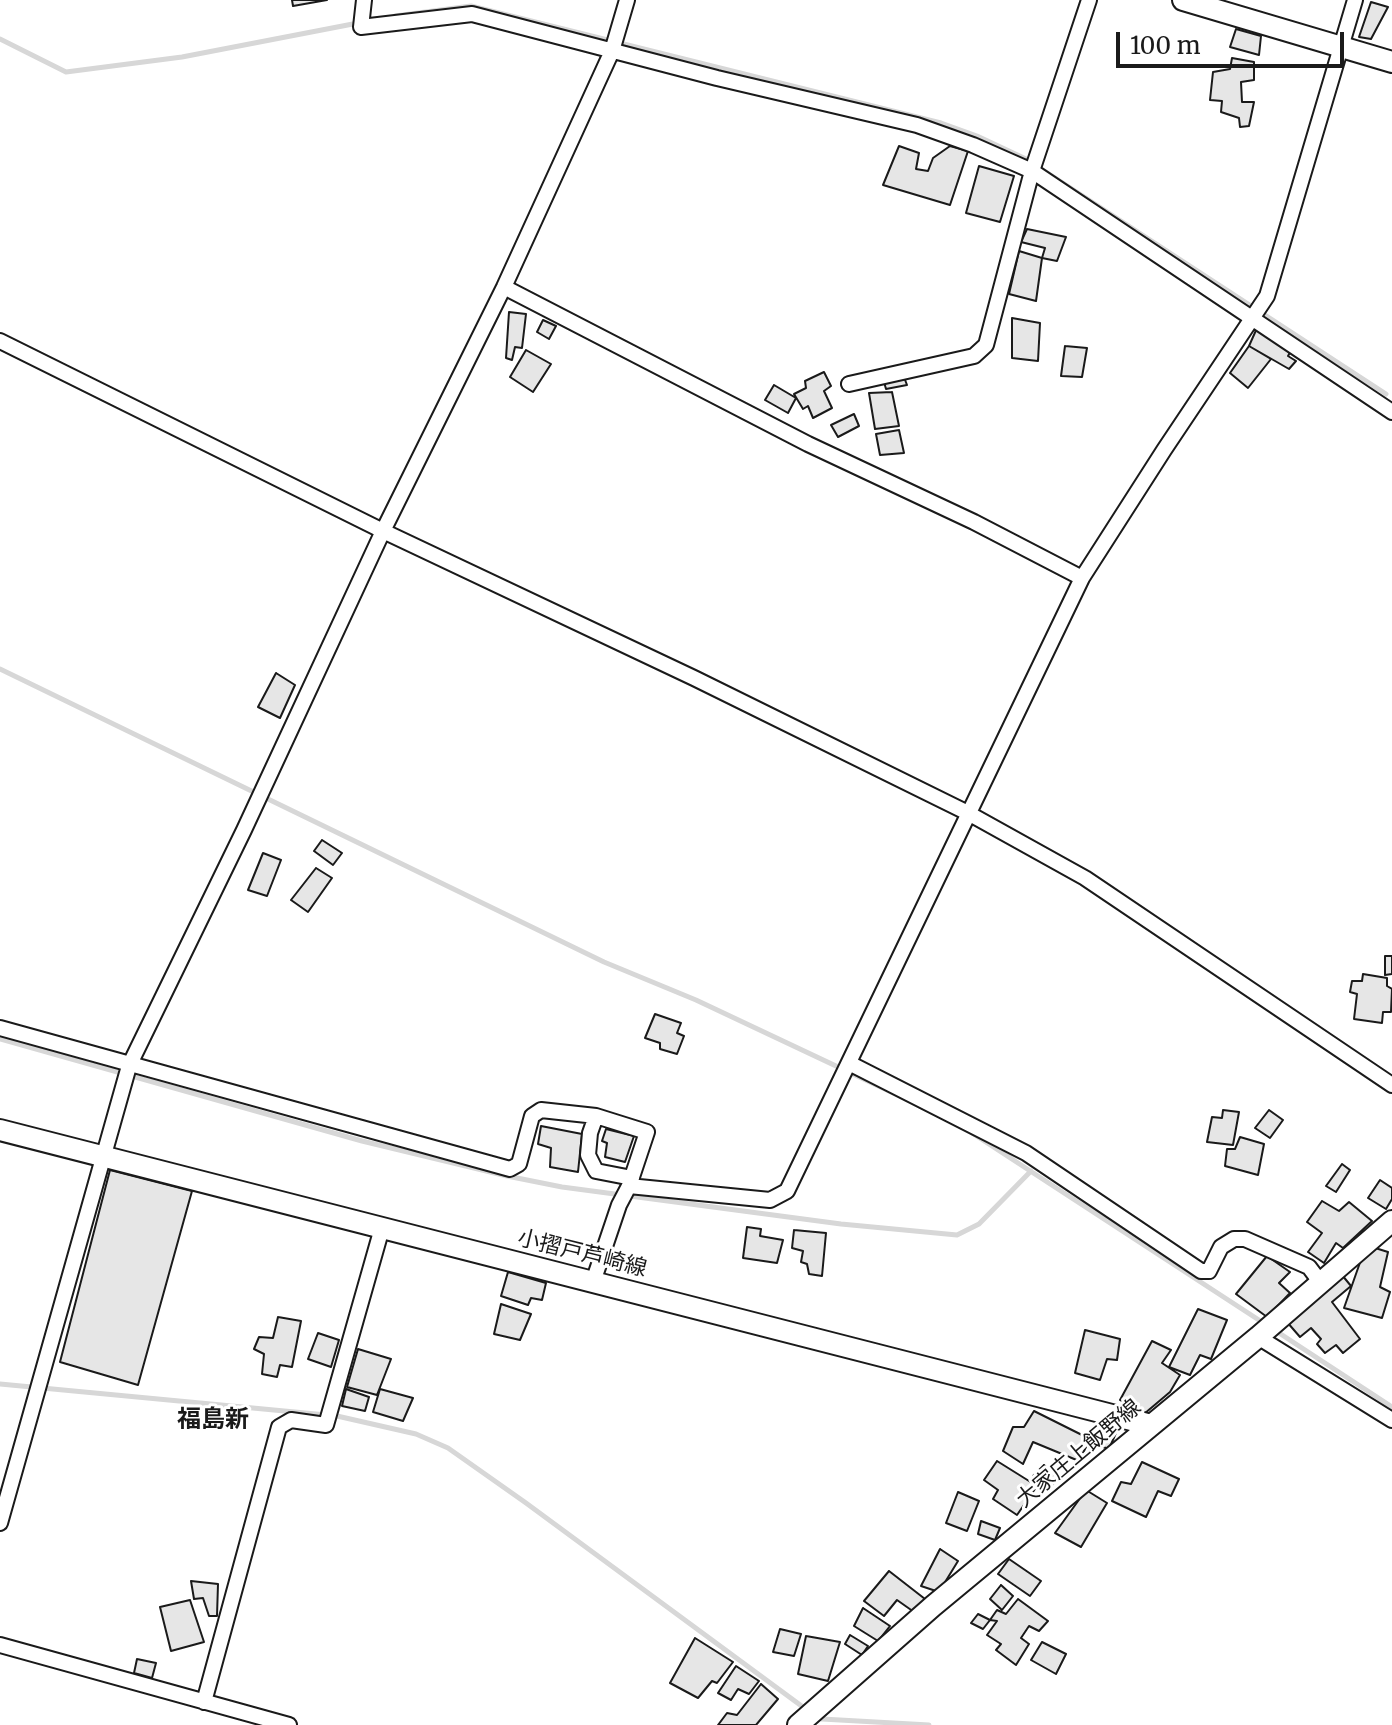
<!DOCTYPE html>
<html>
<head>
<meta charset="utf-8">
<style>
	body { margin:0 }
	#map { position:relative; width:1392px; height:1725px; overflow:hidden; background:#fff; font-family:Merriweather,serif }
	canvas { display:block }
	.scale { position:absolute; left:1116px; top:32px; width:228px; height:36px; box-sizing:border-box; border:4px solid #1a1a1a; border-top:0; padding-left:10px; font-size:24px; line-height:28px; white-space:nowrap; color:#1a1a1a; -webkit-text-stroke:6px #fff; paint-order:stroke }
</style>
</head>
<body>
<div id="map">
<canvas width="1392" height="1725"></canvas>
<div class="scale">100 m</div>
</div>
<script>
const c = document.querySelector('canvas').getContext('2d');
c.lineJoin = 'round';
function poly(rows) {
  const path = new Path2D();
  for (const r of rows) {
    path.moveTo(r[0], r[1]);
    for (let i = 2; i < r.length; i += 2) path.lineTo(r[i], r[i + 1]);
  }
  return path;
}
function strokePath(path, color, width, dash) {
  c.strokeStyle = color;
  c.lineWidth = width;
  c.lineCap = dash ? 'butt' : 'round';
  c.setLineDash(dash || []);
  c.stroke(path);
}
function fill(path, color) {
  c.fillStyle = color;
  c.fill(path, 'evenodd');
}
function write(font, color, halo, rows, align = 'center') {
  c.font = font + ' Merriweather,"Noto Sans JP",serif';
  c.lineWidth = 6;
  c.setLineDash([]);
  c.textBaseline = 'middle';
  c.strokeStyle = halo;
  c.fillStyle = color;
  for (const [text, x, y, turn = 0] of rows) {
    c.save();
    c.translate(x, y);
    c.rotate((+turn || 0) * Math.PI / 180);
    c.textAlign = isNaN(turn) ? turn : align;
    if (halo) c.strokeText(text, 0, 0);
    c.fillText(text, 0, 0);
    c.restore();
  }
}
const stream = poly([
	[395,16,471,6,941,123,977,136,1026,159,1386,394],
	[0,39,66,72,182,57,358,23],
	[0,669,604,962,696,1000,906,1099],
	[0,1039,362,1141,507,1176,562,1187,841,1224,957,1235,979,1224,1031,1171],
	[972,1133,1265,1324],
	[1273,1329,1392,1407],
	[0,1384,337,1416,416,1434,448,1448,526,1503,807,1710],
	[815,1715,822,1719,929,1725]
]);
const building = poly([
	[292,0,327,0,293,6,292,0],
	[1371,2,1388,7,1371,39,1359,37,1371,2],
	[1236,29,1261,36,1259,55,1230,47,1236,29],
	[1232,58,1254,62,1254,80,1241,82,1242,102,1254,102,1249,126,1240,127,1239,118,1221,112,1222,101,1210,100,1213,72,1230,69,1232,58],
	[899,146,919,153,916,169,928,171,933,158,950,146,968,151,950,205,883,185,899,146],
	[979,166,1014,176,1000,222,966,213,979,166],
	[1027,229,1066,237,1057,261,1042,258,1045,248,1021,242,1027,229],
	[1019,251,1042,258,1036,301,1009,294,1019,251],
	[509,312,526,314,522,348,515,347,512,360,506,358,509,312],
	[1012,318,1040,323,1038,361,1012,358,1012,318],
	[543,320,556,326,549,339,537,332,543,320],
	[1257,328,1292,349,1288,356,1296,361,1289,369,1249,346,1257,328],
	[1065,346,1087,348,1082,377,1061,376,1065,346],
	[1249,346,1271,359,1248,388,1230,373,1249,346],
	[526,350,551,364,533,392,510,377,526,350],
	[824,372,831,386,824,391,832,408,813,418,808,406,803,409,794,394,806,388,805,381,824,372],
	[904,377,907,385,886,389,884,382,904,377],
	[774,385,796,398,788,413,765,400,774,385],
	[892,392,899,426,875,429,869,393,892,392],
	[854,414,859,426,838,437,831,425,854,414],
	[899,430,904,453,880,455,876,434,899,430],
	[276,673,295,685,280,718,258,707,276,673],
	[322,840,342,853,333,865,314,851,322,840],
	[263,853,281,860,267,896,248,890,263,853],
	[316,868,332,878,308,912,291,900,316,868],
	[1385,956,1392,956,1392,974,1385,975,1385,956],
	[1363,974,1387,978,1387,986,1392,989,1391,1012,1383,1012,1382,1023,1354,1019,1357,994,1350,992,1352,981,1362,981,1363,974],
	[655,1014,681,1023,677,1033,684,1036,677,1054,660,1049,660,1043,645,1038,655,1014],
	[1223,1110,1239,1112,1233,1145,1207,1142,1212,1117,1222,1118,1223,1110],
	[1269,1110,1283,1120,1270,1138,1255,1128,1269,1110],
	[541,1126,582,1134,578,1172,550,1167,551,1148,538,1144,541,1126],
	[606,1129,634,1136,625,1162,605,1157,607,1143,602,1141,606,1129],
	[1240,1137,1264,1144,1258,1175,1225,1166,1227,1149,1235,1149,1240,1137],
	[1342,1164,1350,1170,1336,1192,1326,1186,1342,1164],
	[110,1170,192,1191,138,1385,60,1362,110,1170],
	[1380,1180,1392,1188,1392,1199,1386,1209,1368,1198,1380,1180],
	[1322,1201,1339,1211,1349,1202,1372,1221,1343,1248,1336,1243,1324,1263,1308,1252,1322,1233,1307,1222,1322,1201],
	[747,1227,761,1229,760,1236,783,1240,777,1263,743,1258,747,1227],
	[794,1230,826,1233,822,1276,809,1274,807,1264,801,1262,803,1251,792,1248,794,1230],
	[1372,1247,1388,1252,1380,1287,1390,1292,1382,1318,1344,1308,1363,1254,1372,1247],
	[1267,1256,1290,1272,1279,1283,1290,1293,1267,1317,1236,1294,1267,1256],
	[508,1272,546,1283,542,1300,531,1298,528,1305,501,1296,508,1272],
	[1342,1275,1351,1286,1332,1302,1360,1339,1343,1353,1336,1345,1325,1353,1317,1344,1321,1339,1311,1328,1300,1337,1287,1322,1342,1275],
	[501,1304,531,1314,520,1340,494,1334,501,1304],
	[1198,1309,1227,1320,1211,1359,1200,1355,1190,1375,1169,1367,1198,1309],
	[278,1317,301,1321,292,1367,280,1365,277,1377,262,1374,264,1354,254,1349,259,1337,273,1338,278,1317],
	[1085,1330,1120,1339,1117,1360,1107,1359,1100,1380,1075,1373,1085,1330],
	[318,1333,339,1340,331,1367,308,1359,318,1333],
	[1152,1341,1171,1350,1162,1363,1180,1375,1170,1392,1144,1414,1120,1400,1152,1341],
	[358,1349,391,1359,377,1395,347,1387,358,1349],
	[346,1389,369,1397,365,1411,342,1406,346,1389],
	[380,1389,413,1398,403,1421,373,1412,380,1389],
	[1034,1411,1090,1439,1079,1461,1033,1442,1023,1464,1003,1451,1013,1427,1024,1427,1034,1411],
	[1104,1424,1119,1426,1109,1449,1097,1445,1104,1424],
	[997,1461,1037,1486,1017,1515,993,1499,998,1490,984,1480,997,1461],
	[1142,1462,1179,1479,1171,1496,1158,1491,1146,1517,1112,1501,1121,1482,1131,1484,1142,1462],
	[1044,1465,1059,1479,1047,1489,1033,1476,1044,1465],
	[1086,1490,1107,1503,1081,1547,1055,1533,1086,1490],
	[958,1492,979,1501,967,1531,946,1523,958,1492],
	[981,1521,1000,1528,995,1540,978,1534,981,1521],
	[940,1549,958,1561,939,1592,921,1586,940,1549],
	[1009,1559,1041,1581,1030,1596,998,1574,1009,1559],
	[889,1571,925,1599,914,1612,897,1600,884,1616,864,1601,889,1571],
	[191,1581,218,1584,217,1616,209,1616,203,1598,194,1599,191,1581],
	[1001,1585,1013,1596,1002,1610,990,1599,1001,1585],
	[1018,1599,1048,1621,1039,1631,1029,1626,1021,1638,1029,1644,1016,1665,996,1650,1001,1644,987,1635,997,1621,990,1620,997,1610,1006,1614,1018,1599],
	[190,1600,204,1642,171,1651,160,1607,190,1600],
	[863,1608,890,1626,878,1641,854,1626,863,1608],
	[978,1614,990,1620,983,1629,971,1623,978,1614],
	[780,1629,801,1634,794,1656,773,1652,780,1629],
	[850,1635,868,1646,862,1655,845,1644,850,1635],
	[806,1636,840,1642,828,1681,798,1674,806,1636],
	[695,1638,733,1662,717,1683,712,1681,698,1698,670,1683,695,1638],
	[1042,1642,1066,1654,1056,1674,1031,1660,1042,1642],
	[137,1659,156,1663,152,1678,134,1673,137,1659],
	[736,1666,759,1681,749,1694,738,1689,731,1700,718,1693,736,1666],
	[761,1684,778,1699,756,1725,718,1725,727,1713,737,1715,761,1684]
]);
const street = poly([
	[364,0,361,27,472,14,717,78,917,125,973,145,1032,171,1392,412],
	[504,287,808,444,974,522,1082,578],
	[0,341,383,531,694,678,968,813,1085,878,1392,1085],
	[849,384,974,356,986,345,1032,171,1089,0],
	[0,1028,510,1169,519,1164,532,1116,541,1110,596,1116,647,1132,629,1186],
	[849,1063,1026,1153,1201,1271,1209,1271,1221,1247,1234,1239,1245,1239,1309,1267,1321,1283],
	[596,1116,590,1133,588,1155,596,1171,632,1178],
	[593,1282,619,1205,629,1186,770,1200,787,1191,1082,578,1164,450,1267,296,1355,0],
	[1258,1337,1392,1420],
	[0,1523,129,1066,244,830,383,531,504,287,612,51,627,0],
	[0,1645,289,1725],
	[204,1702,279,1427,291,1420,326,1425,382,1228]
]);
const secondary = poly([
	[1183,0,1392,62],
	[0,1130,1151,1425],
	[798,1725,933,1606,1258,1337,1392,1221]
]);
const streetNames = [
	["小摺戸芦崎線",582,1254,14],
	["大家庄上飯野線",1079,1454,-40]
];
const neighbourhoodNames = [
	["福島新",213,1420]
];
strokePath(stream, '#d7d7d7', 5);
fill(building, '#e6e6e6');
strokePath(building, '#1a1a1a', 2);
strokePath(street, '#1a1a1a', 18);
strokePath(secondary, '#1a1a1a', 24);
strokePath(street, '#fff', 14);
strokePath(secondary, '#fff', 20);
write('22px', '#1a1a1a', '#fff', streetNames);
write('bold 24px', '#1a1a1a', '#fff', neighbourhoodNames);
</script>
</body>
</html>
